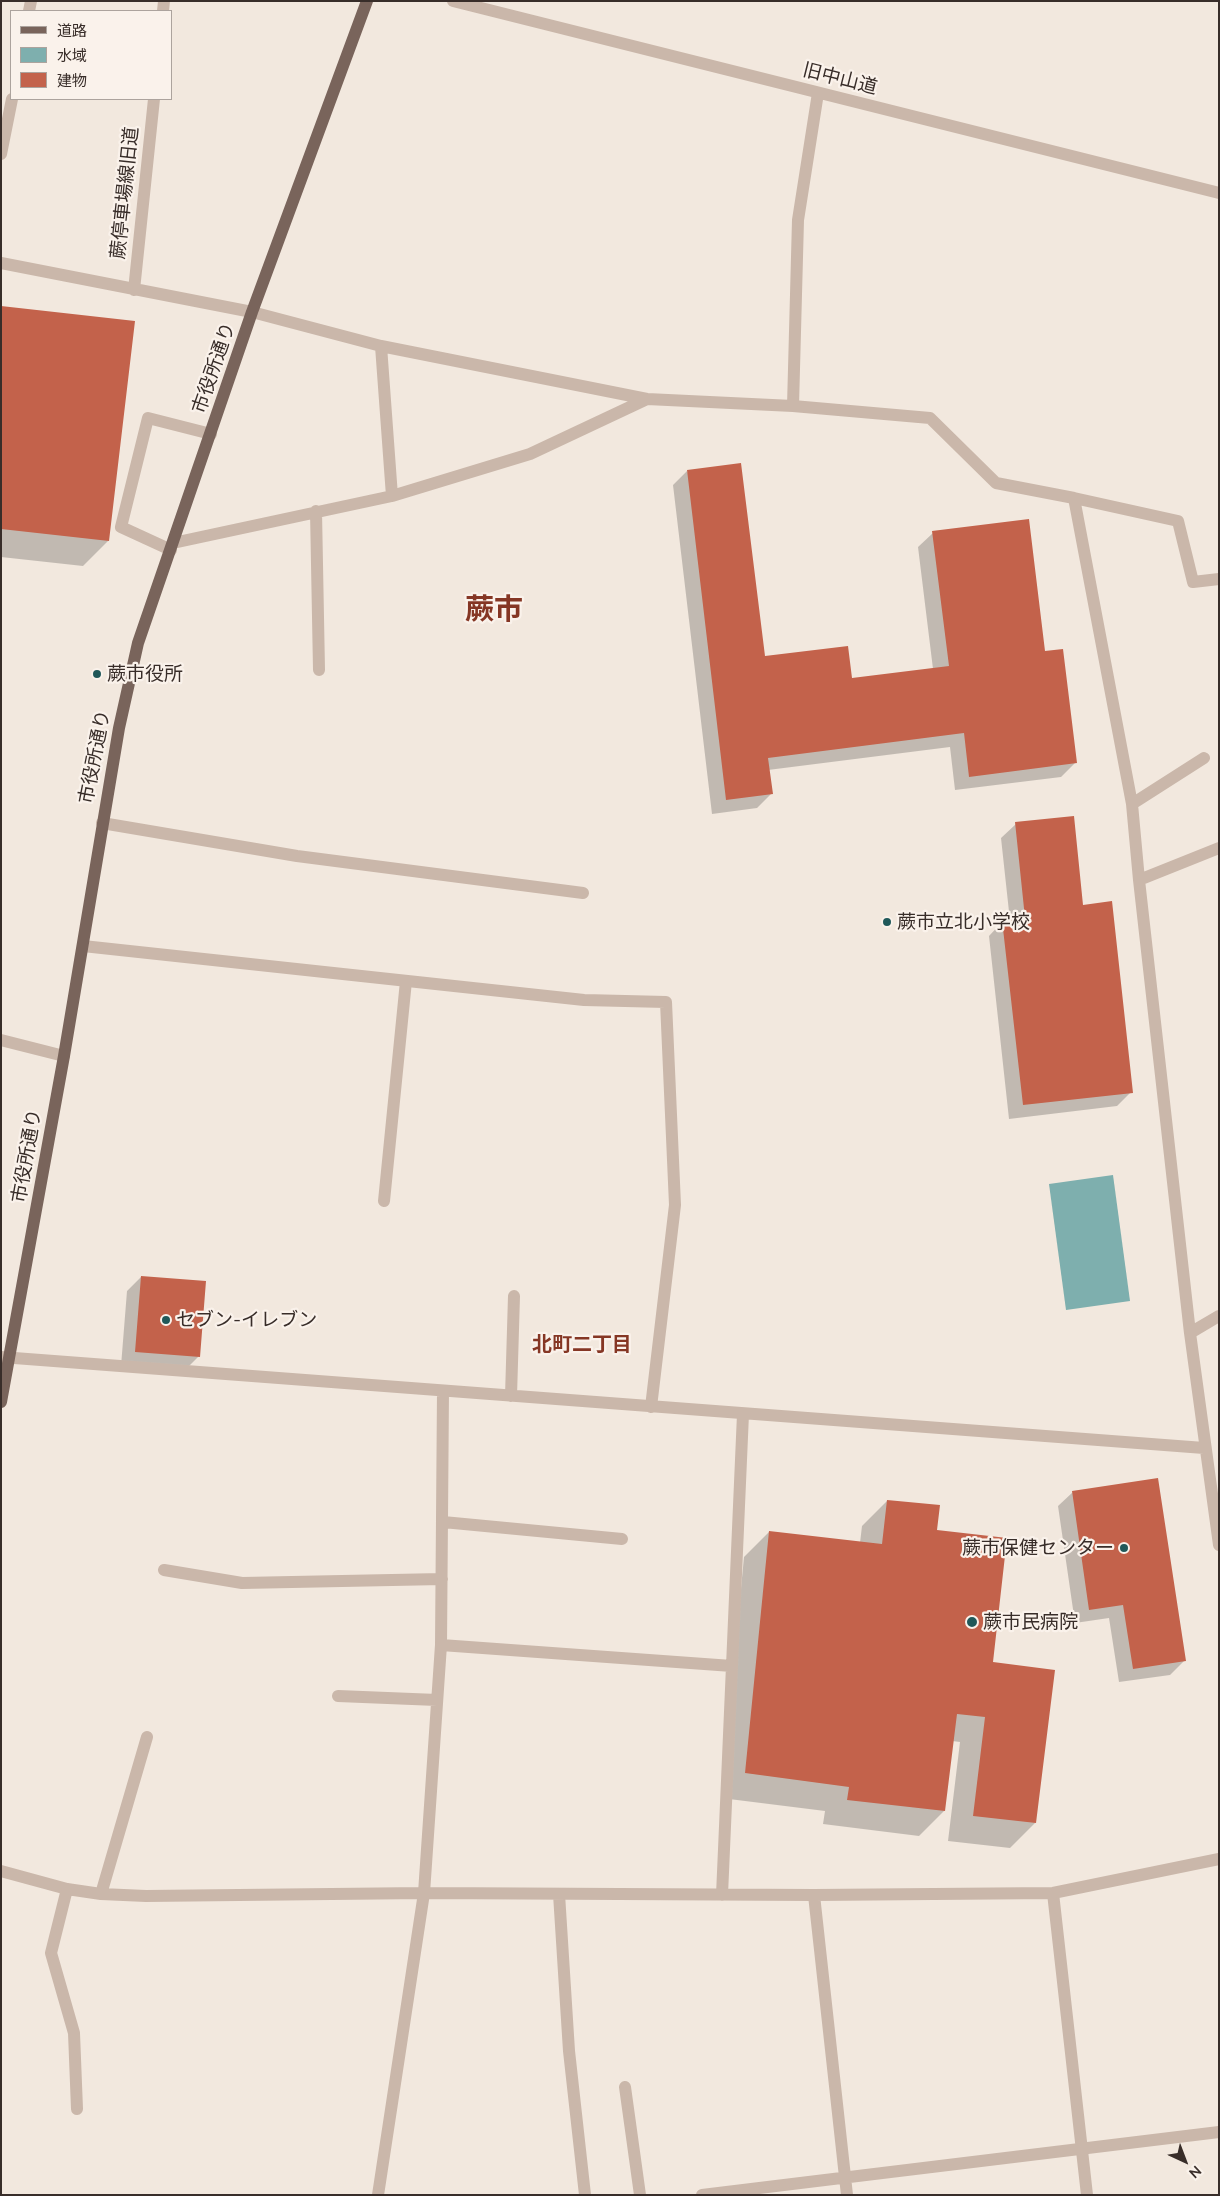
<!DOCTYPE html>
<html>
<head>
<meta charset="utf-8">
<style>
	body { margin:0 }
	#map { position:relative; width:1220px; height:2196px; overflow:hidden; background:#f2e8de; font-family:Mulish,"Noto Sans JP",sans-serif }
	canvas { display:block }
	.frame { position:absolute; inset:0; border:2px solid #382d29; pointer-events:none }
	.legend { position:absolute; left:10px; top:10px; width:162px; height:90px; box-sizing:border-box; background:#faf2eb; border:1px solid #aca39d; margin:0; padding:6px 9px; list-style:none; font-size:15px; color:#382d29 }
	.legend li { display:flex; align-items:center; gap:10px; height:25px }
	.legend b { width:25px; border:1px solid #aca39d }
	.north { position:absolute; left:1160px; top:2136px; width:50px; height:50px; -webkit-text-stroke:4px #faf2eb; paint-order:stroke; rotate:137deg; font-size:14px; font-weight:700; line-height:20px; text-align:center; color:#382d29 }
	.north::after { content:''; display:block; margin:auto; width:18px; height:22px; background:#382d29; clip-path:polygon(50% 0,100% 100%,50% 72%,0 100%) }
</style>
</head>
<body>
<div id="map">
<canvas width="1220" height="2196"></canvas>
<div class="frame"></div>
<ul class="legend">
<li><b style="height:6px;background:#79645b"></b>道路</li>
<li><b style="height:14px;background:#7eafae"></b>水域</li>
<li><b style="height:14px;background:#c3624b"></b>建物</li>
</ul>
<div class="north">N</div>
</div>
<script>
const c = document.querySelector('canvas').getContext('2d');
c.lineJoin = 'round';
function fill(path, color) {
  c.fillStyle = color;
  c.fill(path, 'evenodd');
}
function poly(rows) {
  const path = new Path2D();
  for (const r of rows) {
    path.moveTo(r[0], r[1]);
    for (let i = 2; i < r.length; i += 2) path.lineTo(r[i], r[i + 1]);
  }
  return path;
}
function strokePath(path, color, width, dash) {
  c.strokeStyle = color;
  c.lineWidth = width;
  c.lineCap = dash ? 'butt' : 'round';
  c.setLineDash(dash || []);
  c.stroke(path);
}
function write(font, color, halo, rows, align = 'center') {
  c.font = font + ' Mulish,"Noto Sans JP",sans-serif';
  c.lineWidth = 4.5;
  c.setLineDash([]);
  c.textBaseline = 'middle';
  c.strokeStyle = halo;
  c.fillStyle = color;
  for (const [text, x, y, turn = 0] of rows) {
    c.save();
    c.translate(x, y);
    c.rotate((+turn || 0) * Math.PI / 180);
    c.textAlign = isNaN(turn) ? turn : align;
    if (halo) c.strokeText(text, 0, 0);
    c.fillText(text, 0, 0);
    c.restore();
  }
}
const water = poly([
	[1113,1175,1130,1301,1066,1310,1049,1184]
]);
const shadow = poly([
	[1,307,108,541,83,566,1,557],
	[687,471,763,657,851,680,933,669,918,547,933,533,1044,652,1075,763,1061,777,955,790,950,747,768,770,771,794,757,808,712,814,673,485],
	[1016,824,1082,906,1131,1092,1117,1106,1009,1119,989,936,1003,921,1010,921,1001,838],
	[141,1277,199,1356,184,1371,121,1366,127,1291],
	[1073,1492,1184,1661,1170,1675,1119,1682,1109,1618,1075,1623,1058,1506],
	[887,1501,936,1531,991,1664,1035,1823,1010,1848,948,1841,960,1742,952,1741,944,1811,919,1836,823,1824,825,1811,721,1798,744,1557,769,1532,860,1543,862,1526]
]);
const building = poly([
	[1,306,135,321,109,541,1,529],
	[741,463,765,656,848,646,852,678,949,666,932,531,1029,519,1045,651,1063,649,1077,763,969,777,964,733,768,758,773,794,726,800,687,470],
	[1074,816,1083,905,1112,901,1133,1093,1023,1105,1002,920,1025,918,1015,822],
	[141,1276,206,1281,200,1357,135,1352],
	[1158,1478,1186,1661,1133,1669,1123,1605,1089,1610,1072,1491],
	[887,1500,940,1505,937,1530,1007,1538,993,1662,1055,1670,1036,1823,973,1816,985,1717,957,1714,945,1811,847,1800,849,1787,745,1773,769,1531,882,1544]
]);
const minor = poly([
	[453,1,1219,193],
	[29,11,31,1],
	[163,11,164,1],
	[1,154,12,99],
	[1,263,252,312,381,346,647,399,793,406,930,418,996,483,1074,498,1178,521,1193,582,1219,579],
	[134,290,154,99],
	[381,346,392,496],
	[793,406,798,220,818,93],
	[1074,498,1132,804,1139,880,1190,1333,1219,1545],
	[316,511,319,670],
	[173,543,392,496,530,454,647,399],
	[171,550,121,527,148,418,211,434],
	[1132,804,1204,758],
	[102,823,297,856,583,893],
	[1139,880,1219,848],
	[83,946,584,1000,666,1002,675,1205,651,1407],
	[1,1040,64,1056],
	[384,1201,406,981],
	[1190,1333,1219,1316],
	[1,1357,1204,1448],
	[511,1396,514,1296],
	[443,1522,622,1539],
	[164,1570,242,1583,442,1579],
	[441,1645,732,1666],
	[338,1696,437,1700],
	[1,1871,67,1889,101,1894,146,1896,424,1893,814,1895,1053,1893,1219,1859],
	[67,1889,51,1953,74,2033,77,2109],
	[1053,1893,1087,2195],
	[101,1894,147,1737],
	[559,1894,569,2051,585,2195],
	[722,1895,743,1414],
	[814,1895,847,2195],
	[625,2087,640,2195],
	[378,2195,424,1893,441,1645,443,1391],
	[702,2195,1219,2132]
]);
const major = poly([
	[1,1402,64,1056,119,728,138,643,252,312,367,1]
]);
const markers = [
	[97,674,5,"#205859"],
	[887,922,5,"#205859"],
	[166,1320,5,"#205859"],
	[1124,1548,5,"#205859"],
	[972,1622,6,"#205859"]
];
const streetNames = [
	["旧中山道",840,79,14],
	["蕨停車場線旧道",125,193,-84],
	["市役所通り",214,368,-71],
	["市役所通り",95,757,-79],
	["市役所通り",27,1156,-80]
];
const poiNames = [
	["蕨市役所",107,674],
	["蕨市立北小学校",897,922],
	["セブン-イレブン",176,1320],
	["蕨市保健センター",1114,1548,"right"],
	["蕨市民病院",983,1622]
];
const neighbourhoodNames = [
	["北町二丁目",582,1345]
];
const townNames = [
	["蕨市",494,610]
];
fill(water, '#7eafae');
fill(shadow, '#0003');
fill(building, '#c3624b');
strokePath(minor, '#cab7aa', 12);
strokePath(major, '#79645b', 12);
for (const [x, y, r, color] of markers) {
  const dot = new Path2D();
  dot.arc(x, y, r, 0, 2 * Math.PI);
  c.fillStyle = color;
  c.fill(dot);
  strokePath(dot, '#faf2eb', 2);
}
write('19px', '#382d29', '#faf2eb', streetNames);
write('19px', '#382d29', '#faf2eb', poiNames, 'left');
write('bold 20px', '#853624', '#faf2eb', neighbourhoodNames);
write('bold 29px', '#853624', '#faf2eb', townNames);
</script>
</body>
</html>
